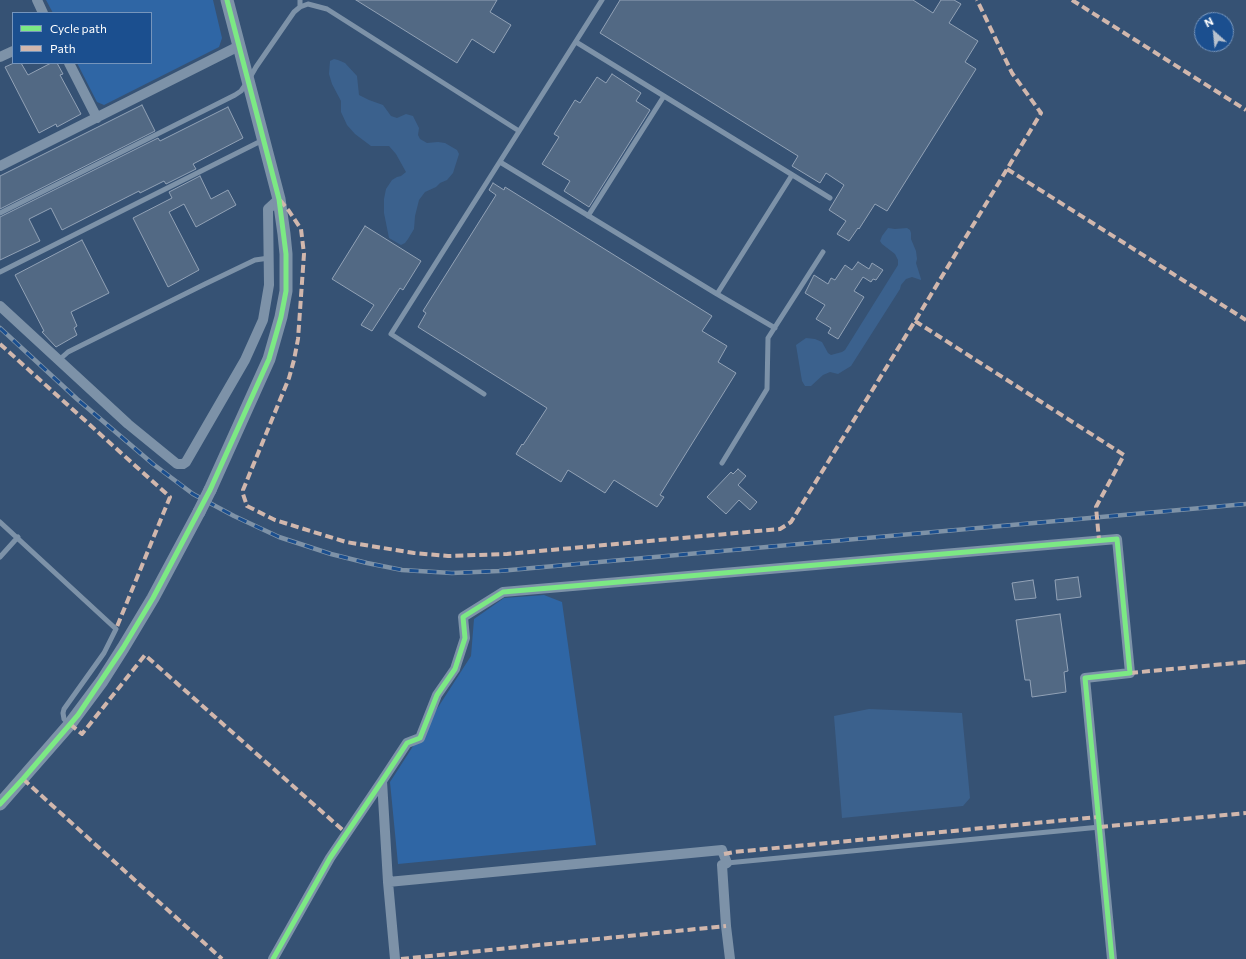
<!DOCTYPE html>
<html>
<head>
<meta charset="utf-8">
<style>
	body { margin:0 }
	#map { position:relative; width:1246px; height:959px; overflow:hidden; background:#365274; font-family:Commissioner,sans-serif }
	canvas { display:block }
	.legend { position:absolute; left:12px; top:12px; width:140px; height:52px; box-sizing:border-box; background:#1b4f8f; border:1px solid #7695bc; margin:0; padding:5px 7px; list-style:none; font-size:12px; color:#fff }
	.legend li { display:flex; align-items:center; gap:8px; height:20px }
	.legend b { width:20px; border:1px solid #7695bc }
	.north { position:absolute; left:1194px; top:12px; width:40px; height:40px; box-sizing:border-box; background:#1b4f8f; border:1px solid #7695bc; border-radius:50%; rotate:333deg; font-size:11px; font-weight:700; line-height:16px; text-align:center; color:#fff }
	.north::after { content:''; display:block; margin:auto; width:14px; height:18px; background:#b9c2ce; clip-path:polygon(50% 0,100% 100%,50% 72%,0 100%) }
</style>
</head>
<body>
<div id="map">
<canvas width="1246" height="959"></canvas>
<ul class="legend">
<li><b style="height:5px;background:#7ce984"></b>Cycle path</li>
<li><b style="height:5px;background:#d1b7ad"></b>Path</li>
</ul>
<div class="north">N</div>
</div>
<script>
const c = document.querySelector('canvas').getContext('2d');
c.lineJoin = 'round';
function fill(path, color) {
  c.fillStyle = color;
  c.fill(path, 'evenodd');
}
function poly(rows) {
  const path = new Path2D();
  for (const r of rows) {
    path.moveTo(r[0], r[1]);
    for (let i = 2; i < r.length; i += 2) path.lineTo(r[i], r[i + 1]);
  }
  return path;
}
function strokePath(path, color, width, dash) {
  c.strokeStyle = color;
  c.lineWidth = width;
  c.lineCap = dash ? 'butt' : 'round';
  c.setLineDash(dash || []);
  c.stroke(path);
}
const green = poly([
	[46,0,213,0,222,38,219,47,104,105,97,102,77,63,151,63,151,13,53,13],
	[544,595,562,602,596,845,398,864,390,782,471,656,474,619,504,598]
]);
const water = poly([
	[334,59,338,60,345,63,357,76,359,95,369,100,383,105,391,116,397,118,406,114,413,116,419,128,418,135,420,139,427,143,438,142,445,143,457,150,459,154,453,173,447,180,440,183,436,187,425,192,419,200,415,216,414,229,408,239,405,243,401,245,389,238,384,213,384,199,386,189,392,180,397,177,401,176,406,172,396,154,389,146,371,146,355,134,347,125,341,112,341,101,332,84,329,74,330,61],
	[888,228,895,229,907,228,910,230,911,233,911,239,916,251,917,259,916,263,921,279,921,280,912,277,906,279,901,285,900,289,851,366,838,374,830,372,823,375,811,386,805,386,802,381,796,345,806,338,815,339,822,342,828,353,831,355,842,352,845,350,898,265,898,260,895,254,882,244,880,241,882,236],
	[869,709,962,713,970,798,963,806,842,818,834,716]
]);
const building = poly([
	[356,0,497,0,490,12,511,25,494,53,472,39,457,63,356,0],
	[620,0,913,0,933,13,941,0,954,0,961,4,949,23,978,41,965,62,976,69,887,211,875,204,859,229,858,228,849,241,837,234,846,221,829,210,844,185,826,173,820,183,792,166,798,156,600,33,620,0],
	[14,63,21,63,28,75,51,63,57,63,63,74,60,75,81,114,57,127,56,124,39,133,5,67,14,63],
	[612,74,641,93,636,101,650,110,589,207,564,191,570,181,542,164,559,137,554,134,575,100,580,103,597,77,606,83,612,74],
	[142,105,155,131,0,209,0,176,142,105],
	[228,107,243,138,193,164,196,169,166,184,164,181,140,193,139,191,62,230,51,208,29,219,40,241,0,260,0,217,158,138,160,141,228,107],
	[200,176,211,199,228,190,236,205,196,227,184,204,169,212,199,270,168,287,133,218,172,198,169,192,200,176],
	[493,183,504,190,505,187,712,316,702,331,727,346,718,362,736,373,660,495,664,497,657,507,614,480,605,493,568,470,561,482,516,454,522,444,523,445,547,408,418,327,426,313,423,311,496,195,489,190,493,183],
	[365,226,421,261,403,290,400,288,372,331,361,325,374,305,332,279,365,226],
	[82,240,109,293,71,312,77,326,74,328,77,335,56,347,42,332,44,331,15,275,82,240],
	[858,262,869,269,872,263,883,270,876,280,873,279,871,282,863,277,854,291,864,297,838,339,828,333,831,328,816,319,825,305,805,293,814,275,828,284,831,278,835,280,845,265,852,270,858,262],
	[738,469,746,476,738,485,757,502,750,510,739,500,726,514,707,497,731,472,733,474,738,469],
	[1078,577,1081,597,1057,600,1055,580,1078,577],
	[1033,580,1036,598,1015,600,1012,583,1033,580],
	[1060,614,1068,671,1064,672,1066,692,1032,697,1030,680,1025,680,1016,620,1060,614]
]);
const service = poly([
	[300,7,300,0],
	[576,42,830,198],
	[500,162,717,294,792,175],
	[0,213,235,95,241,91,248,81,256,67,294,12,300,7,308,4,327,9,519,131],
	[588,216,664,96],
	[0,272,263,140],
	[717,294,775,328],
	[59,360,68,352,205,284,255,260,269,258],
	[484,394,391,334,602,0],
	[722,463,767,389,768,338,823,252],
	[0,522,116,629,104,653,64,709,63,713,64,719,69,724],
	[0,557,18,537],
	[727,863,1100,827]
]);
const minor = poly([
	[37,0,43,13],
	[0,57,13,51],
	[69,63,97,118],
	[0,166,239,46],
	[0,306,128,424,177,464,183,464,186,462,245,360,263,320,269,285,268,209,279,199],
	[382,781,388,882,395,959],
	[388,882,722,850,727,863,722,865,726,926,730,959],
	[273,959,330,858,382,781,407,743,420,738,437,695,455,669,465,638,463,617,503,592,1117,539,1130,673,1085,678,1112,959]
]);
const tertiary = poly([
	[210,490,269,359,281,317,286,291,286,254,284,234,279,199,227,0],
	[0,804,70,724,102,681,123,648,153,598,199,512]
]);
const rail = poly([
	[0,328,77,399,153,464,193,494,234,516,279,537,331,554,367,563,402,570,452,573,499,571,1246,504]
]);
const tertiaryBridge = poly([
	[199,512,210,490]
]);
const quiet = poly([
	[1072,0,1246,110],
	[1007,169,1246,320],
	[280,200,289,211,301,229,304,254,298,339,294,360,289,378,243,490,243,494,247,506,275,520,346,542,414,553,448,556,507,554,780,529,791,522,915,321,1041,113,1012,73,977,0],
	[915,321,1124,455,1096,507,1099,540],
	[0,344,170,497,116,629],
	[1130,673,1246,662],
	[70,724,82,734,145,655,346,833],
	[23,779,222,959],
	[1100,827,1246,813],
	[724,854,734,852,1098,817],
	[401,959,726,926]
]);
const cycleway = poly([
	[0,804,23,779,78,715,123,648,153,598,210,490,269,359,281,317,286,291,286,254,279,199,227,0],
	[273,959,330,858,382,781,407,743,420,738,437,695,455,669,465,638,463,617,503,592,1117,539,1130,673,1085,678,1112,959]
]);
fill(green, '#2f66a5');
fill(water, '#3b618d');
fill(building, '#526984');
strokePath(building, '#92a2b6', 1);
strokePath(service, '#7d92a8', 5);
strokePath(minor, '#7d92a8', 10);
strokePath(tertiary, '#7d92a8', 13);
strokePath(rail, '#7e92a7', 4.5);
strokePath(rail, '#1b4f8f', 3, [9]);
strokePath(tertiaryBridge, '#7d92a8', 13);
strokePath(quiet, '#d1b7ad', 4, [8, 4]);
strokePath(cycleway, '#7ce984', 5);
</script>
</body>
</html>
